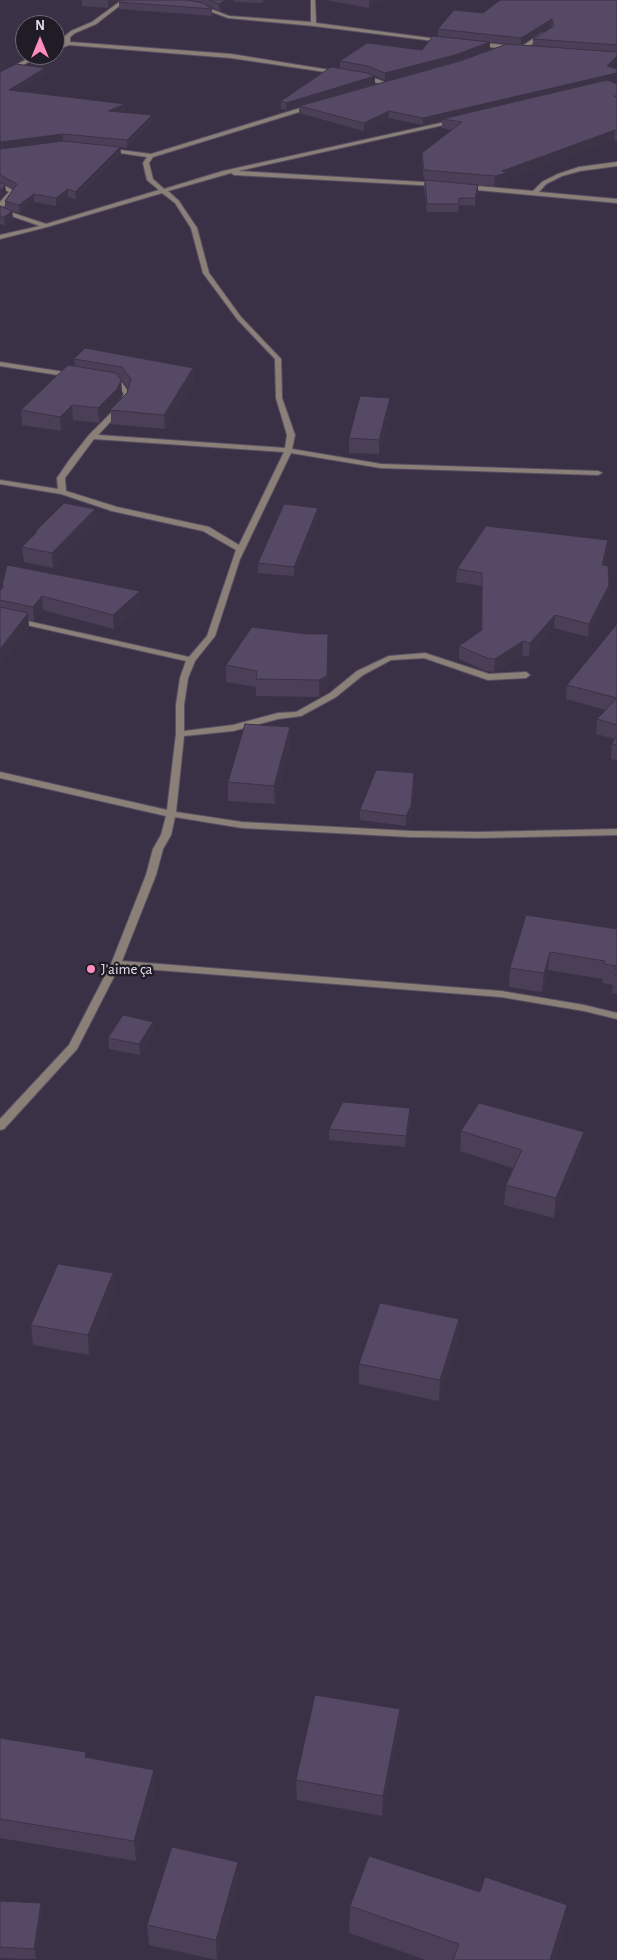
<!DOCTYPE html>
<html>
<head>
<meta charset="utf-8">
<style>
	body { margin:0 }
	#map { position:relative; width:617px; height:1960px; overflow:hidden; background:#3b3147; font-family:"Alegreya Sans",sans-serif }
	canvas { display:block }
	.north { position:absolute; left:15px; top:15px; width:50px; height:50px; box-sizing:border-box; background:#201c25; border:1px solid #6e6974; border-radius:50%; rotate:0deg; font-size:14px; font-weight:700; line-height:20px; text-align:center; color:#e2dcea }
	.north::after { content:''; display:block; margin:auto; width:18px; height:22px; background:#fe8ebd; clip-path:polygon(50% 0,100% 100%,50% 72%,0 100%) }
</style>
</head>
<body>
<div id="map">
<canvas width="617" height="1960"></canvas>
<div class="north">N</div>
</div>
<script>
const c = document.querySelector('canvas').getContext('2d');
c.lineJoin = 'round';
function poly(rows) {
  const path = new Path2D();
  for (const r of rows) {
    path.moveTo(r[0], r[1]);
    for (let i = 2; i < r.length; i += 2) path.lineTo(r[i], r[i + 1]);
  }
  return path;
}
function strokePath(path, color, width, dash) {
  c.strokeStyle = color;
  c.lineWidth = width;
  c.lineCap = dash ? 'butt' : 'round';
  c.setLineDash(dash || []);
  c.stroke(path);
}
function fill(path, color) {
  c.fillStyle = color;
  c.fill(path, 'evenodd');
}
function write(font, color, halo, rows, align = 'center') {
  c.font = font + ' "Alegreya Sans",sans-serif';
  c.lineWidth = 5;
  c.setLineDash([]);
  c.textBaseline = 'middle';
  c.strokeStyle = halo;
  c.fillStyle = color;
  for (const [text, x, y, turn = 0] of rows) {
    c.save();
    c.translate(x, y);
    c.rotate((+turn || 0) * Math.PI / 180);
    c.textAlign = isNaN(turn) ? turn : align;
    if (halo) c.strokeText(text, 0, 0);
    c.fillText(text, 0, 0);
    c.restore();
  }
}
const minor = poly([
	[122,0,127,0,96,24,75,33,70,37,70,42,231,54,342,72,339,74,231,58,69,45,55,50,55,46,65,42,64,37,71,31,92,22,122,0],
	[311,0,315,0,316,23,445,40,442,42,314,26,228,18,199,7,203,6,229,16,311,22,311,0],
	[542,33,547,34,523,50,519,50,519,48,542,33],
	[477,42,512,46,515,48,512,50,475,45,477,42],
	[34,55,41,55,0,78,0,74,34,55],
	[363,74,387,83,388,84,383,85,361,77,360,76,363,74],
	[310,105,313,107,312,108,153,157,149,163,153,179,164,189,223,171,454,120,457,122,238,171,439,183,439,185,437,186,234,175,231,173,168,191,179,201,197,228,209,273,241,317,281,359,282,398,295,435,292,449,381,464,598,471,602,473,598,475,381,468,291,453,240,559,215,636,195,661,188,678,184,705,184,731,233,725,278,713,296,712,330,693,357,671,389,656,425,653,489,674,526,672,530,675,526,678,488,680,424,658,391,660,363,675,336,697,301,716,278,719,233,731,184,736,176,812,242,822,410,831,479,832,617,829,617,835,479,838,410,837,242,828,175,817,171,835,163,849,156,875,122,961,501,991,584,1005,617,1013,617,1019,584,1011,501,997,119,967,77,1049,4,1129,0,1130,0,1119,69,1045,111,964,146,875,153,849,161,835,166,816,0,778,0,772,167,810,176,734,176,705,180,678,186,661,0,619,0,615,189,657,207,636,236,550,203,531,112,511,61,494,0,484,0,480,58,489,57,478,70,459,89,435,119,405,124,394,118,386,108,383,108,381,110,380,122,383,130,394,124,407,98,435,285,448,287,435,276,398,275,359,237,319,203,273,191,228,175,203,162,193,47,227,0,239,0,235,40,226,0,212,0,202,9,192,0,187,0,183,16,192,3,207,4,210,46,224,159,190,147,180,143,163,147,157,107,151,104,149,105,148,151,154,310,105],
	[94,439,284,452,239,545,209,527,117,507,66,491,65,478,94,439],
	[617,162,617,166,580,171,562,176,546,184,539,192,617,199,617,203,466,189,463,187,466,185,533,191,542,182,558,174,579,167,617,162],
	[0,362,71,373,74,375,71,377,0,366,0,362]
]);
const wall = poly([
	[82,0,119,0,108,8,82,6],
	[121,0,264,0,262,3,234,2,220,11,205,4,212,9,212,16,119,9,119,2],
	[325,0,388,0,369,8],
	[617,0,617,52,533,46,533,39,552,27,551,26,521,45,612,68,617,80,611,82,617,84,617,141,614,140,506,179,506,183,494,186,478,185,478,192,475,206,459,205,458,212,427,212,424,188,425,180,424,180,422,163,422,153,452,130,442,128,442,121,423,125,388,118,364,131,299,113,299,106,286,110,281,109,281,101,340,68,340,61,422,50,490,42,490,49,455,62,517,45,438,36,438,29,483,13],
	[454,62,315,101,375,84,375,76,367,73,385,80],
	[0,62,4,69,2,71,45,68,46,75,19,91,125,104,125,111,122,112,152,122,127,148,120,147,121,154,76,199,68,197,56,206,34,202,20,213,12,211,13,219,5,225,0,224,0,206,5,208,5,201,13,189,5,185,6,192,0,200],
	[74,359,193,368,194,382,165,429,111,424,111,411,99,423,73,420,61,431,22,425,21,410,75,366],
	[121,381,122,381,128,388,127,393,119,401,122,394],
	[390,412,379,454,349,453,349,438],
	[95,509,96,524,53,568,24,562,22,547,35,534,35,532],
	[318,517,294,576,258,573,258,563],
	[608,540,607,553,604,565,608,598,588,637,554,628,529,657,522,655,494,672,486,671,459,659,459,646,481,631,482,586,456,582,457,569],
	[2,586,140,591,141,605,114,629,43,610,34,621,28,620,29,628,0,665,0,591,3,588],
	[617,624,617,760,611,759,612,744,615,739,596,734,597,719,606,710,566,699,567,685],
	[328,650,327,692,319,697,256,696,256,687,226,682,226,665],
	[290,746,275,804,228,801,228,782],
	[414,782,411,816,406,826,360,820,360,810],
	[526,915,617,929,617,994,612,993,613,985,602,983,603,979,548,970,542,992,509,987,510,968],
	[153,1022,154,1032,140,1055,109,1049,108,1038],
	[410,1108,410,1119,405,1147,329,1140,329,1129],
	[461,1131,582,1152,554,1218,504,1205,506,1185,513,1168,460,1151],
	[113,1273,115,1294,89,1355,33,1345,31,1325],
	[459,1319,458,1339,439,1401,359,1384,359,1364],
	[400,1709,399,1730,382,1816,297,1800,296,1780],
	[0,1738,87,1757,155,1790,136,1861,0,1838],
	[239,1882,217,1960,149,1945,147,1925],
	[0,1901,42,1913,36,1959,0,1958],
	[350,1906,564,1932,555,1960,426,1960,349,1933]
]);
const shadedWall = poly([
	[109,0,119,0,108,8,108,1],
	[226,0,234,0,234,2,220,11,219,4],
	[372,0,388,0,369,8,369,1],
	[552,19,551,26,521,45,521,38],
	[490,42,490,49,454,62,385,80,385,73],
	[617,56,617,62,606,73,607,66],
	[4,62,4,69,0,73,0,65],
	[45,68,46,75,10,97,9,90],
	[617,73,617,80,447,119,442,119,442,121,423,125,423,118],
	[375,76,375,84,286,110,286,103],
	[125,104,125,111,108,118,108,111],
	[389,111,388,118,364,131,364,123],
	[152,115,152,122,127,148,127,140],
	[615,130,614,140,506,179,506,183,494,186,495,176,502,171],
	[63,134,63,141,0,150,0,142],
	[120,147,121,154,76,199,75,192],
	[5,185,6,192,0,200,0,191],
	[478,185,478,192,475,206,475,198],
	[68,189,68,197,56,206,56,198],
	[34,194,34,202,20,213,19,205],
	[12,211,13,219,5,225,4,217],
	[193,368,194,382,165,429,164,415],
	[121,380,122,394,117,404,110,410,111,411,99,423,98,408],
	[390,398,390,412,379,454,379,440],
	[72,405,73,420,61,431,60,417],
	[318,508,318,517,294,576,294,567],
	[95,509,96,524,53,568,52,553],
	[608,540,607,553,601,578,602,565],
	[609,585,608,598,588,637,589,624],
	[140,591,141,605,114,629,113,615],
	[42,596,43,610,34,621,33,607],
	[28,613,29,628,0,665,0,649],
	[555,615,554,628,529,657,530,643],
	[523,641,522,655,494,672,495,659],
	[328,650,327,692,319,697,319,680],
	[290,727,290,746,275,804,274,786],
	[414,773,411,816,406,826,406,816],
	[550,952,548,970,542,992,544,973],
	[153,1022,154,1032,140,1055,139,1044],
	[410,1108,410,1119,405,1147,406,1136],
	[584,1132,582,1152,554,1218,556,1198],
	[113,1273,115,1294,89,1355,88,1335],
	[459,1319,458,1339,439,1401,440,1380],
	[400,1709,399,1730,382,1816,383,1796],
	[154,1770,155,1790,136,1861,134,1841],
	[238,1862,239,1882,217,1960,216,1940],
	[41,1903,42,1913,36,1959,34,1949],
	[567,1905,564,1932,555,1960,550,1960]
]);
const building = poly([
	[121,0,187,0,203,3,212,9,119,2,121,0],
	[210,0,226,0,219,4,210,0],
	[500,0,617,0,617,45,533,39,554,26,552,19,521,38,438,29,454,10,483,13,500,0],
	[433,36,490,42,455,55,385,73,368,66,340,61,367,43,422,50,433,36],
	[507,44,617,52,617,56,607,66,617,69,617,73,423,118,389,111,364,123,299,106,460,61,507,44],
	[16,64,45,68,9,90,125,104,108,111,152,115,127,140,63,134,0,142,0,72,16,64],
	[331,67,367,73,375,76,286,103,281,101,331,67],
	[607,80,617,84,617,96,614,96,617,97,617,131,615,130,502,171,507,173,495,176,424,170,422,153,462,122,442,119,607,80],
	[63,141,120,147,75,192,68,189,56,198,34,194,19,205,5,201,17,184,0,175,0,149,63,141],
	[425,180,478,185,475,198,459,198,459,204,427,204,425,180],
	[0,182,5,185,0,191,0,182],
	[0,206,12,211,4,217,0,217,0,206],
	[85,348,193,368,164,415,110,410,127,393,131,379,122,367,74,359,85,348],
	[68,365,116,373,121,380,117,389,98,408,72,405,60,417,21,410,68,365],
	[360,396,390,398,379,440,349,438,360,396],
	[64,503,95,509,52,553,22,547,37,532,35,532,64,503],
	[284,504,318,508,294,567,258,563,284,504],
	[486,526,608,540,602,565,608,566,609,585,589,624,555,615,530,643,523,641,495,659,487,658,459,646,482,630,482,573,457,569,486,526],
	[7,565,140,591,113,615,42,596,33,607,0,600,0,591,4,586,2,586,7,565],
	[0,607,28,613,0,649,0,607],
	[617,624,617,698,567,685,617,624],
	[252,627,306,634,328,634,327,676,319,680,256,679,257,671,226,665,252,627],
	[617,698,617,725,597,719,617,698],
	[245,724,290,727,274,786,228,782,245,724],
	[617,735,617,745,612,744,617,735],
	[376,770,414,773,411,806,406,816,360,810,376,770],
	[526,915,617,929,617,975,614,975,616,966,604,964,605,961,550,952,544,973,510,968,526,915],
	[123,1015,153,1022,139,1044,108,1038,123,1015],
	[343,1102,410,1108,406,1136,329,1129,343,1102],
	[479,1103,584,1132,556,1198,506,1185,522,1150,461,1131,479,1103],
	[58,1264,113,1273,88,1335,31,1325,58,1264],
	[380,1303,459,1319,440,1380,359,1364,380,1303],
	[315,1695,400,1709,383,1796,296,1780,315,1695],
	[0,1738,86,1752,85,1757,154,1770,134,1841,0,1819,0,1738],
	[172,1847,238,1862,216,1940,147,1925,172,1847],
	[369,1856,480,1892,485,1877,567,1905,550,1960,453,1960,459,1944,350,1906,369,1856],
	[0,1901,41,1903,34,1949,0,1947,0,1901]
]);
const markers = [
	[91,969,5,"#fe8ebd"]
];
const poiNames = [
	["J'aime ça",101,969]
];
strokePath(minor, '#595064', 2);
fill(minor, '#8a8078');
fill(wall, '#4a3f57');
fill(shadedWall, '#3c3347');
fill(building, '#564965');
strokePath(building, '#3c3347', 1);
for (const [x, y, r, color] of markers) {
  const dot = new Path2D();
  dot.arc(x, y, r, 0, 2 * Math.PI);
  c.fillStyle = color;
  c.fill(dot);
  strokePath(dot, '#201c25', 2);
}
write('15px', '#e2dcea', '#201c25', poiNames, 'left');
</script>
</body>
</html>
